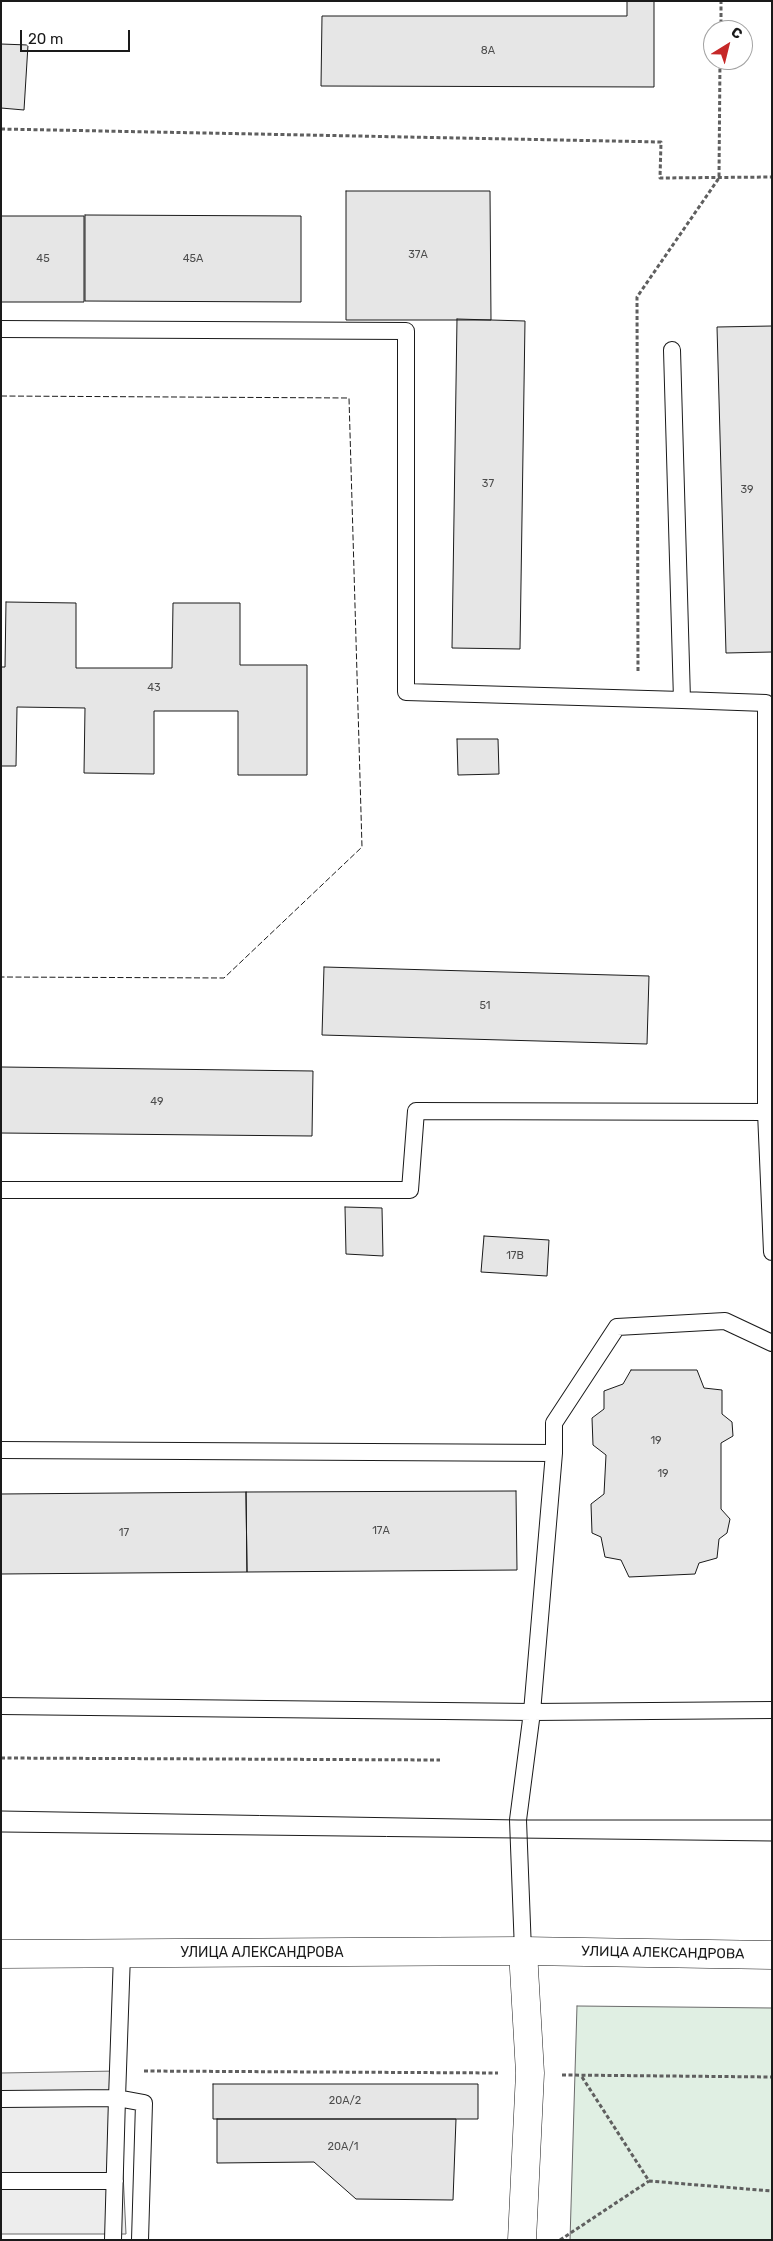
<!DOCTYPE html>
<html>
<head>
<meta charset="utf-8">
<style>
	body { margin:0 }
	#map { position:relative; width:773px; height:2241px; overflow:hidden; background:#fff; font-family:Rubik,sans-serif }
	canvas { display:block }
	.frame { position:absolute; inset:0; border:2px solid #1a1a1a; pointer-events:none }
	.north { position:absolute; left:703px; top:20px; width:50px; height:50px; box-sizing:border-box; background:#fff; border:1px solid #a3a3a3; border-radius:50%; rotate:36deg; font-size:14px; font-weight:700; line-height:20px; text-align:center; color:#1a1a1a }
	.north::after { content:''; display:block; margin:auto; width:18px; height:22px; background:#c62828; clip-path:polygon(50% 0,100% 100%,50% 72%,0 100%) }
	.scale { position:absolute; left:20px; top:30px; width:110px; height:22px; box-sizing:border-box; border:2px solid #1a1a1a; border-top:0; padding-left:6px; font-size:15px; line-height:18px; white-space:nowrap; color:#1a1a1a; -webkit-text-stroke:4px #fff; paint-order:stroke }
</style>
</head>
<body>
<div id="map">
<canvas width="773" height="2241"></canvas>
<div class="frame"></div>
<div class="north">С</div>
<div class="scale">20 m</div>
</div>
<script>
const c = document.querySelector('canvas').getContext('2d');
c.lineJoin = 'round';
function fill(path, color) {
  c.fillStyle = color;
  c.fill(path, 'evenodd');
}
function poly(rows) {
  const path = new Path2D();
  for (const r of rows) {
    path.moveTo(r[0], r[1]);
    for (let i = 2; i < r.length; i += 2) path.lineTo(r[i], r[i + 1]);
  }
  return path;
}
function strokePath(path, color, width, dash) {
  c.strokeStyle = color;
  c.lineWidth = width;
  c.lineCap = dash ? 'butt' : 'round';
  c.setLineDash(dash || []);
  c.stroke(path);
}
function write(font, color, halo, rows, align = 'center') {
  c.font = font + ' Rubik,sans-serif';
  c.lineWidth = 4;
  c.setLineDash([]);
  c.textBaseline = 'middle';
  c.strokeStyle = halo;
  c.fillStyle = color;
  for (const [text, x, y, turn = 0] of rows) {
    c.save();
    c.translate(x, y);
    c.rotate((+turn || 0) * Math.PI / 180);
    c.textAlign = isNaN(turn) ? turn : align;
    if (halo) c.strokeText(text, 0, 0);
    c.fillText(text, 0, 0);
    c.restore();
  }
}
const green = poly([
	[577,2006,772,2008,772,2240,570,2240,577,2006]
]);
const parking = poly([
	[118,2071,126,2234,1,2234,1,2073,118,2071]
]);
const building = poly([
	[627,1,654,1,654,87,321,86,322,16,627,16,627,1],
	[1,44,28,45,24,110,1,108,1,44],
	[346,191,490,191,491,320,346,320,346,191],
	[85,215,301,216,301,302,85,301,85,215],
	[1,216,84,216,84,302,1,302,1,216],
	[457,319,525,321,520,649,452,648,457,319],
	[772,326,772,652,726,653,717,327,772,326],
	[6,602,76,603,76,668,172,668,173,603,240,603,240,665,307,665,307,775,238,775,238,711,154,711,154,774,84,773,85,708,17,707,16,766,1,766,1,667,5,667,6,602],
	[457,739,498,739,499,774,458,775,457,739],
	[324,967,649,976,647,1044,322,1035,324,967],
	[1,1067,313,1071,312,1136,1,1133,1,1067],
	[345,1207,382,1208,383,1256,346,1254,345,1207],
	[484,1236,549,1240,547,1276,481,1272,484,1236],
	[631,1370,697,1370,704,1388,722,1390,722,1414,732,1422,733,1436,721,1443,721,1509,730,1519,727,1533,719,1539,717,1558,699,1563,695,1574,629,1577,621,1560,605,1557,601,1537,592,1533,591,1504,604,1494,606,1455,593,1445,592,1418,604,1409,604,1391,623,1384,631,1370],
	[516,1491,517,1570,247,1572,246,1492,516,1491],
	[246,1492,247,1572,1,1574,1,1494,246,1492],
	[213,2084,478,2084,478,2119,213,2119,213,2084],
	[217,2119,456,2119,453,2200,356,2199,314,2162,217,2163,217,2119]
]);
const path = poly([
	[721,30,721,1],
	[1,129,661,142,660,178,772,177],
	[638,671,637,297,719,178,720,60],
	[1,1758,440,1760],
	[144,2071,498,2073],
	[562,2075,772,2077],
	[582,2077,649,2181,772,2191],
	[560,2240,649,2181]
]);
const lane = poly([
	[1,329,406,331,406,692,682,700],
	[766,1112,772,1252],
	[1,1190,410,1190,416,1111,766,1112,766,703,682,700,672,350],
	[1,1450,554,1453],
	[1,1706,532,1712,772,1710],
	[523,1951,518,1820,532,1712,554,1453,554,1423,617,1327,725,1321,772,1343],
	[1,2099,117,2098,122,1954],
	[1,2181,115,2181],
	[113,2240,117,2098,144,2103,140,2240]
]);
const street = poly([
	[522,2240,530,2073,523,1951]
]);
const secondary = poly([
	[1,1954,523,1951,772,1955]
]);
const tram = poly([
	[1,1811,518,1820,772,1820],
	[1,1832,772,1841]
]);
const fence = poly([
	[1,396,349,398,362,847,224,978,1,977]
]);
const numberNames = [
	["8А",488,51],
	["37А",418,255],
	["45",43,259],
	["45А",193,259],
	["37",488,484],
	["39",747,490],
	["43",154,688],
	["51",485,1006],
	["49",157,1102],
	["17В",515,1256],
	["19",656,1441],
	["19",663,1474],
	["17А",381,1531],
	["17",124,1533],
	["20А/2",345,2101],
	["20А/1",343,2147]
];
const streetNames = [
	["УЛИЦА АЛЕКСАНДРОВА",262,1953],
	["УЛИЦА АЛЕКСАНДРОВА",663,1953,1]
];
fill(green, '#e0efe3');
strokePath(green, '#6a6a6a', 1);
fill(parking, '#ededed');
strokePath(parking, '#6a6a6a', 1);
fill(building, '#e6e6e6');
strokePath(building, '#1a1a1a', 1);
strokePath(lane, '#1a1a1a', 18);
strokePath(street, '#1a1a1a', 29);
strokePath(secondary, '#1a1a1a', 29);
strokePath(path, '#5f5f5f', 3, [4, 2.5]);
strokePath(lane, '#fff', 16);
strokePath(street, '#fff', 28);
strokePath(secondary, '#fff', 28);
strokePath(tram, '#1a1a1a', 1);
strokePath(fence, '#1a1a1a', 1, [6, 2.5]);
write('11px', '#4d4d4d', null, numberNames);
write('14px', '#1a1a1a', '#fff', streetNames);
</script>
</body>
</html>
